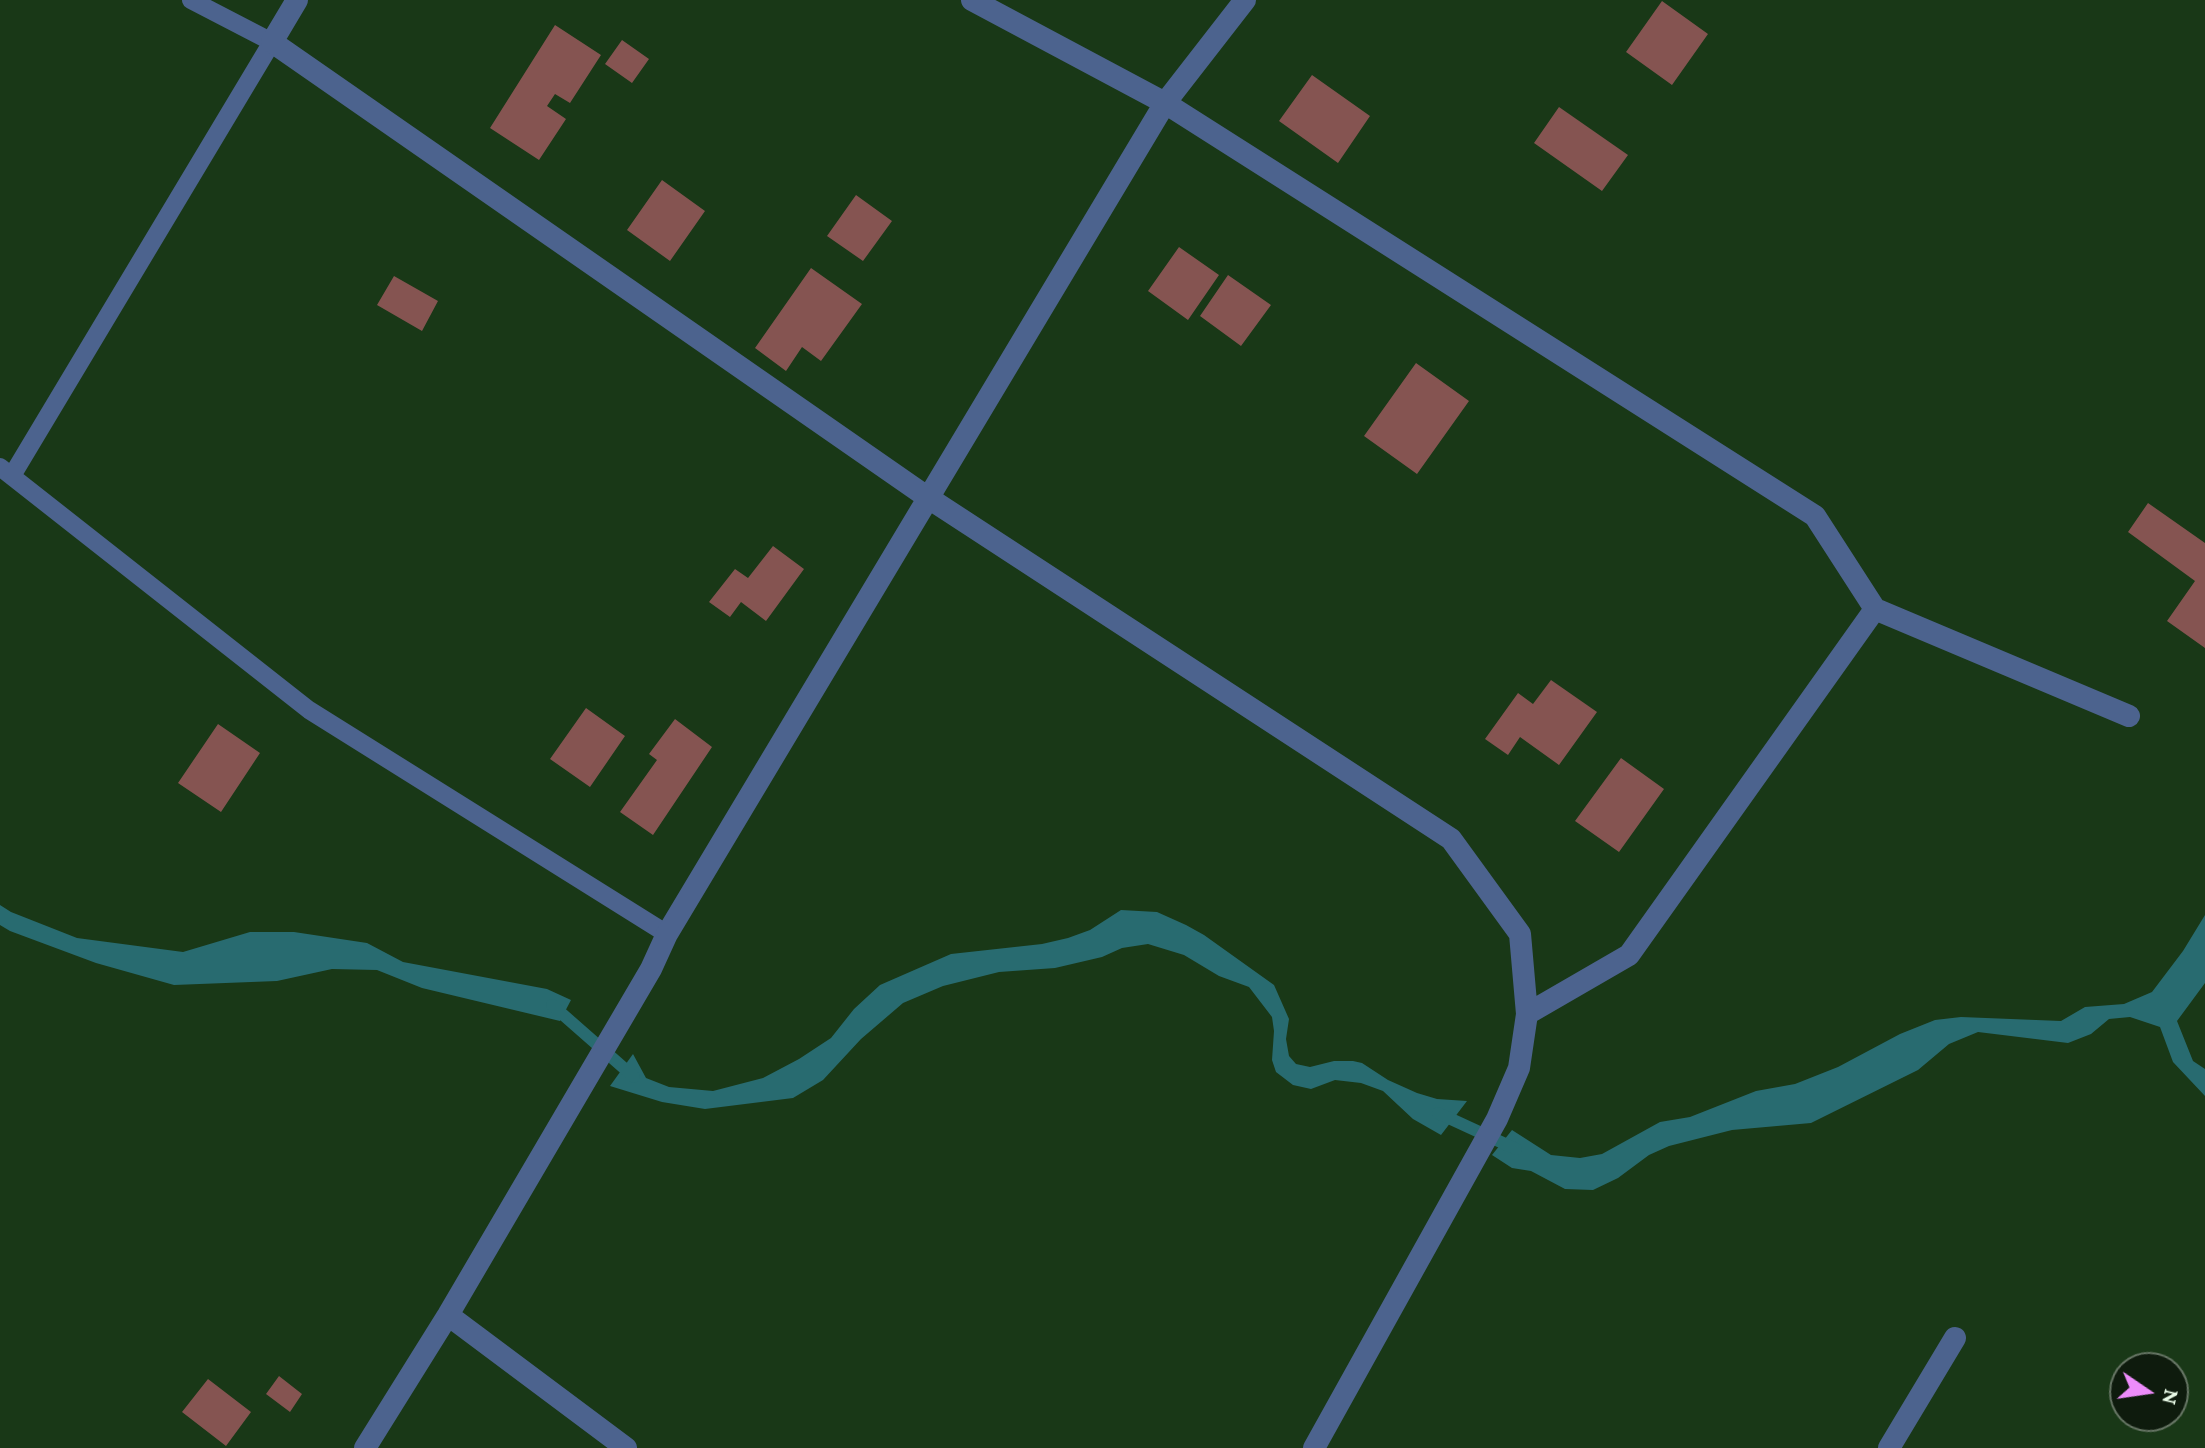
<!DOCTYPE html>
<html>
<head>
<meta charset="utf-8">
<style>
	body { margin:0 }
	#map { position:relative; width:2205px; height:1448px; overflow:hidden; background:#193817; font-family:"Crimson Pro",serif }
	canvas { display:block }
	.north { position:absolute; left:2109px; top:1352px; width:80px; height:80px; box-sizing:border-box; background:#0e1b0d; border:2px solid #667564; border-radius:50%; rotate:103deg; font-size:22px; font-weight:700; line-height:32px; text-align:center; color:#e9fbe7 }
	.north::after { content:''; display:block; margin:auto; width:28px; height:36px; background:#ed8cfa; clip-path:polygon(50% 0,100% 100%,50% 72%,0 100%) }
</style>
</head>
<body>
<div id="map">
<canvas width="2205" height="1448"></canvas>
<div class="north">N</div>
</div>
<script>
const c = document.querySelector('canvas').getContext('2d');
c.lineJoin = 'round';
function fill(path, color) {
  c.fillStyle = color;
  c.fill(path, 'evenodd');
}
function poly(rows) {
  const path = new Path2D();
  for (const r of rows) {
    path.moveTo(r[0], r[1]);
    for (let i = 2; i < r.length; i += 2) path.lineTo(r[i], r[i + 1]);
  }
  return path;
}
function strokePath(path, color, width, dash) {
  c.strokeStyle = color;
  c.lineWidth = width;
  c.lineCap = dash ? 'butt' : 'round';
  c.setLineDash(dash || []);
  c.stroke(path);
}
const water = poly([
	[0,905,11,912,77,938,183,952,250,932,294,932,367,943,403,962,547,989,571,1000,560,1021,422,988,377,970,332,969,277,981,174,985,96,963,10,931,0,925],
	[1121,910,1157,912,1186,925,1204,935,1274,985,1289,1019,1286,1039,1289,1056,1296,1064,1310,1067,1334,1061,1353,1061,1362,1063,1388,1080,1417,1093,1437,1099,1467,1101,1441,1135,1413,1119,1383,1091,1361,1083,1335,1080,1311,1089,1293,1085,1276,1072,1272,1060,1274,1031,1272,1017,1249,987,1219,976,1184,955,1148,944,1122,948,1102,957,1055,968,999,972,943,986,903,1003,861,1039,823,1080,793,1098,705,1109,662,1102,610,1086,633,1054,646,1078,669,1087,713,1091,763,1078,799,1059,831,1038,854,1009,880,985,951,954,1042,944,1068,938,1090,930],
	[2205,915,2205,983,2177,1021,2193,1061,2205,1069,2205,1096,2173,1062,2160,1027,2130,1017,2109,1019,2091,1034,2068,1043,1978,1032,1949,1044,1918,1070,1811,1123,1732,1130,1669,1146,1649,1155,1618,1178,1593,1190,1565,1189,1531,1171,1512,1168,1492,1155,1512,1130,1551,1155,1580,1158,1602,1154,1660,1122,1690,1117,1756,1091,1795,1084,1838,1067,1900,1034,1935,1020,1961,1017,2061,1021,2085,1007,2124,1004,2152,992,2183,951]
]);
const stream = poly([
	[552,1005,634,1077],
	[1438,1113,1516,1149]
]);
const building = poly([
	[1662,1,1708,34,1672,85,1626,52],
	[555,25,601,55,570,103,555,94,547,106,566,119,539,160,490,128],
	[622,40,649,59,632,83,605,64],
	[1312,75,1370,116,1338,163,1279,121],
	[1559,107,1628,155,1602,191,1534,143],
	[662,180,705,211,670,261,627,230],
	[856,195,892,221,863,261,827,236],
	[1179,247,1219,275,1188,320,1148,291],
	[811,268,862,304,821,361,802,347,786,371,755,348],
	[1228,275,1271,305,1241,346,1200,316],
	[394,276,438,301,422,331,377,305],
	[1416,363,1469,401,1417,474,1364,436],
	[2148,503,2205,543,2205,648,2167,621,2195,581,2128,532],
	[773,546,804,569,766,621,741,602,730,617,709,602,735,569,748,578],
	[1551,680,1597,712,1559,765,1520,737,1508,755,1485,739,1518,693,1533,704],
	[586,708,625,736,590,787,550,759],
	[675,719,712,747,653,835,620,812,657,760,649,754],
	[218,724,260,753,221,812,178,783],
	[1621,758,1664,789,1619,852,1575,821],
	[279,1376,302,1394,290,1412,266,1394],
	[208,1379,251,1412,226,1446,182,1412]
]);
const service = poly([
	[0,467,309,710,667,934],
	[13,474,272,42,191,0]
]);
const minor = poly([
	[297,0,272,42,927,497,1451,839,1520,934,1527,1014,1519,1068,1497,1119,1314,1448],
	[972,0,1165,103,1815,516,1875,609,2129,716],
	[1527,1014,1629,955,1875,609],
	[448,1315,626,1448],
	[365,1448,448,1315,651,969,667,934,1165,103,1245,0],
	[1889,1448,1955,1338]
]);
fill(water, '#286b70');
strokePath(stream, '#286b70', 12);
fill(building, '#855451');
strokePath(service, '#4c638e', 18);
strokePath(minor, '#4c638e', 22);
</script>
</body>
</html>
